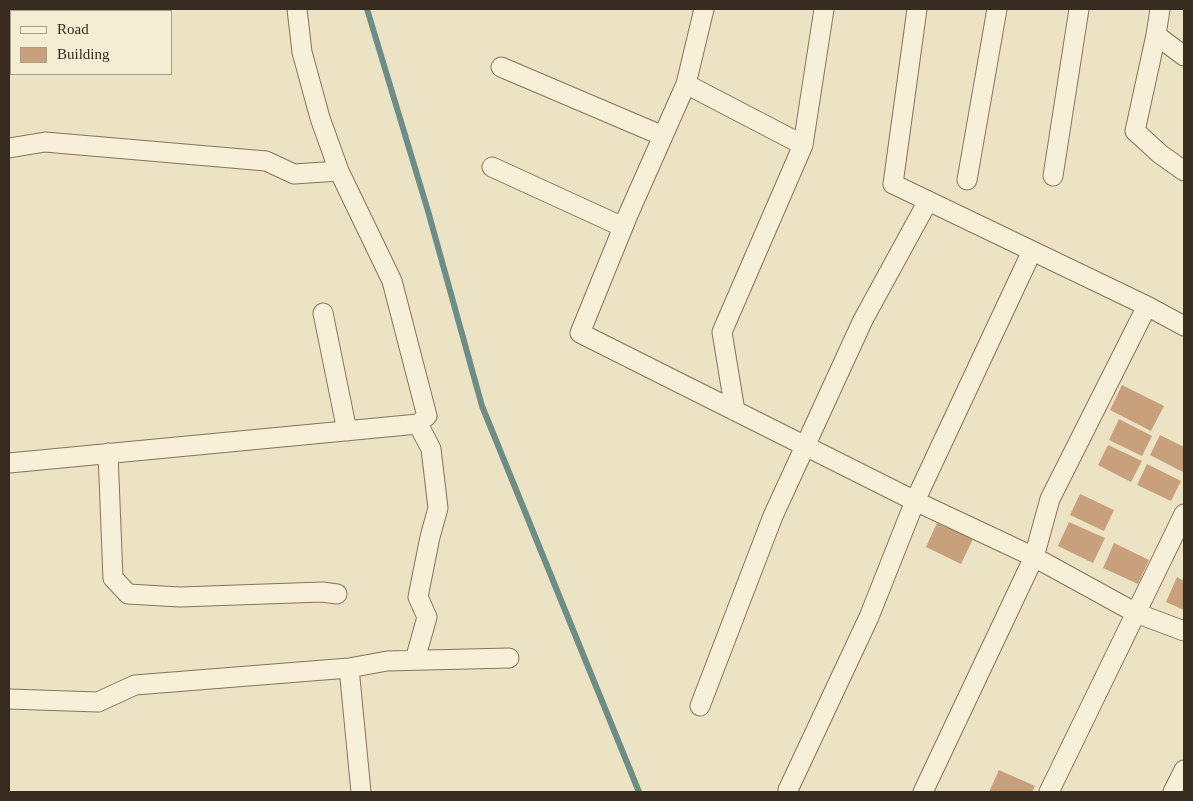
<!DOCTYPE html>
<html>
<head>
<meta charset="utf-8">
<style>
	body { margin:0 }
	#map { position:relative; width:1193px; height:801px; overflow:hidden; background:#ece2c4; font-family:"Times New Roman",serif }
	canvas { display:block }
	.frame { position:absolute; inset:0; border:10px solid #372b1f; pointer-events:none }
	.legend { position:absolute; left:10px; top:10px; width:162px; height:65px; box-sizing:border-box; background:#f4ecd3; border:1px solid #a89f8b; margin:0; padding:6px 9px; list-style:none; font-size:15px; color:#372b1f }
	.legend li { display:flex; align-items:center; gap:10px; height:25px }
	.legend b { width:25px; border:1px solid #a89f8b }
</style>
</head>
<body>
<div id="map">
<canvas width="1193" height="801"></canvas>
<div class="frame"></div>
<ul class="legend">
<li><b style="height:6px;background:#f7efd7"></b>Road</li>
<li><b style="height:14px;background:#c9a07c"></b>Building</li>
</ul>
</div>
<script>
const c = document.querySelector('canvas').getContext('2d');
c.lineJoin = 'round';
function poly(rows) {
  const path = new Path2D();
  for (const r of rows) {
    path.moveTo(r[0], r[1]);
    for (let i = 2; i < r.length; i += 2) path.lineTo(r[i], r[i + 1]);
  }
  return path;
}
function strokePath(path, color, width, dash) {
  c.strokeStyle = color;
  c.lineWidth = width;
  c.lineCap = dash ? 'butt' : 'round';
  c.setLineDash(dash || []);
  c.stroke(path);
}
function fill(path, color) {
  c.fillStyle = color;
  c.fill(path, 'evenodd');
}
const stream = poly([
	[367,9,428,211,482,406,639,792]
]);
const building = poly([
	[1122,385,1164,406,1151,431,1110,410],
	[1119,419,1152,436,1142,456,1109,440],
	[1160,435,1184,447,1183,472,1150,455],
	[1108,445,1142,461,1131,482,1098,465],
	[1147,464,1181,481,1171,501,1137,485],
	[1080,494,1114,510,1104,531,1070,515],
	[1069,522,1105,538,1093,563,1058,546],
	[937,523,973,539,961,564,926,547],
	[1114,543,1149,560,1138,584,1103,568],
	[1177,577,1184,581,1184,610,1166,602],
	[999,770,1035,786,1032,792,989,792]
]);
const street = poly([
	[297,9,302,52,320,118,339,171],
	[704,9,686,84,628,215,580,333,915,501,1034,557,1136,613,1184,631],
	[917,9,893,184,1147,306,1184,326],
	[1160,9,1156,35,1184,56],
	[1156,35,1135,131,1160,154,1184,171],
	[501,67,663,136],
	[686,84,803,145,824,9],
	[9,148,45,142,266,161,294,174,339,171,392,281,427,416,418,424,9,463],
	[492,167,623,227],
	[1053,176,1079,9],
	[967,180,997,9],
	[323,313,347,431],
	[735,411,722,332,803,145],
	[108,453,113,578,128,594,180,597,322,592,337,594],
	[415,660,427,617,418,597,430,537,438,508,431,449,418,424],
	[349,668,361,792],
	[9,699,98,702,135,685,349,668,387,661,509,658],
	[700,706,773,516,863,320,928,201],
	[788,792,788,790,869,617,915,501,1032,251],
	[923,792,1034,557,1050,499,1147,306],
	[1049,792,1184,514],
	[1173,792,1184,770]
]);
strokePath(stream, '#6d8d87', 6);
fill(building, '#c9a07c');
strokePath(street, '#86745b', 21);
strokePath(street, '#f7efd7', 19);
</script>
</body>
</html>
